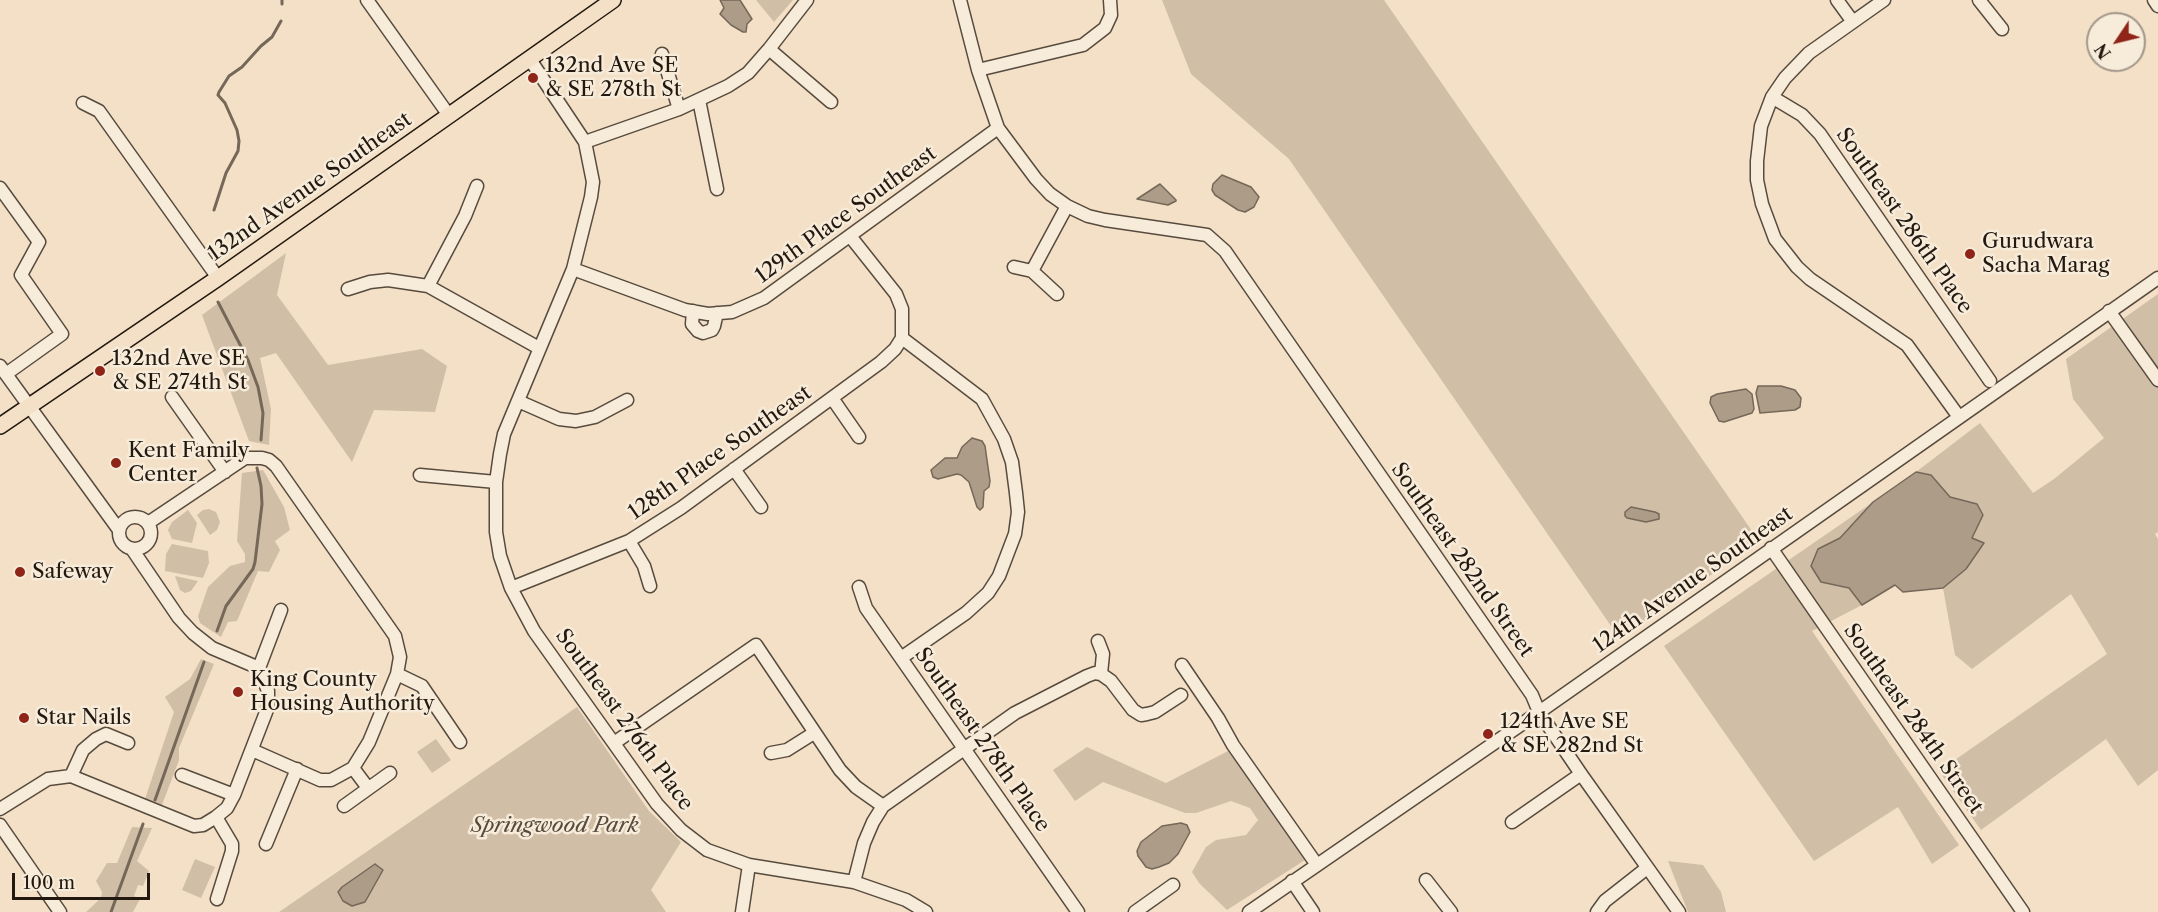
<!DOCTYPE html>
<html>
<head>
<meta charset="utf-8">
<style>
	body { margin:0 }
	#map { position:relative; width:2158px; height:912px; overflow:hidden; background:#f3e0c6; font-family:"Libre Caslon Text",serif }
	canvas { display:block }
	.north { position:absolute; left:2086px; top:12px; width:60px; height:60px; box-sizing:border-box; background:#f7ebda; border:2px solid #a29789; border-radius:50%; rotate:235deg; font-size:16px; font-weight:700; line-height:24px; text-align:center; color:#231910 }
	.north::after { content:''; display:block; margin:auto; width:21px; height:27px; background:#8f2418; clip-path:polygon(50% 0,100% 100%,50% 72%,0 100%) }
	.scale { position:absolute; left:12px; top:873px; width:138px; height:27px; box-sizing:border-box; border:3px solid #231910; border-top:0; padding-left:8px; font-size:18px; line-height:21px; white-space:nowrap; color:#231910; -webkit-text-stroke:4px #f7ebda; paint-order:stroke }
</style>
</head>
<body>
<div id="map">
<canvas width="2158" height="912"></canvas>
<div class="north">N</div>
<div class="scale">100 m</div>
</div>
<script>
const c = document.querySelector('canvas').getContext('2d');
c.lineJoin = 'round';
function fill(path, color) {
  c.fillStyle = color;
  c.fill(path, 'evenodd');
}
function poly(rows) {
  const path = new Path2D();
  for (const r of rows) {
    if (r.length === 3) {
      path.moveTo(r[0] + r[2], r[1]);
      path.arc(r[0], r[1], r[2], 0, 2 * Math.PI);
      continue;
    }
    path.moveTo(r[0], r[1]);
    for (let i = 2; i < r.length; i += 2) path.lineTo(r[i], r[i + 1]);
  }
  return path;
}
function strokePath(path, color, width, dash) {
  c.strokeStyle = color;
  c.lineWidth = width;
  c.lineCap = dash ? 'butt' : 'round';
  c.setLineDash(dash || []);
  c.stroke(path);
}
function write(font, color, halo, rows, align = 'center') {
  c.font = font + ' "Libre Caslon Text",serif';
  c.lineWidth = 5;
  c.setLineDash([]);
  c.textBaseline = 'middle';
  c.strokeStyle = halo;
  c.fillStyle = color;
  for (const [text, x, y, turn = 0] of rows) {
    c.save();
    c.translate(x, y);
    c.rotate((+turn || 0) * Math.PI / 180);
    c.textAlign = isNaN(turn) ? turn : align;
    if (halo) c.strokeText(text, 0, 0);
    c.fillText(text, 0, 0);
    c.restore();
  }
}
const green = poly([
	[756,0,793,0,774,22],
	[1162,0,1384,0,1759,541,1620,639,1289,159,1191,74],
	[286,253,277,295,328,365,422,349,447,366,435,412,374,410,352,462,276,353,260,358,271,409,269,445,249,441,202,315],
	[2158,294,2158,532,2155,534,2158,539,2158,770,2138,786,2106,739,1981,830,1939,771,2107,654,2071,594,1972,669,1955,655,1943,588,1966,569,1984,544,1972,539,1976,504,1950,497,1931,475,1916,472,1980,423,2033,493,2054,479,2104,438,2073,399,2066,359],
	[263,470,284,507,290,530,275,541,280,550,269,572,258,571,237,621,228,622,221,637,200,623,198,616,208,587,230,566,245,562,245,554,237,541,242,473],
	[1873,502,1840,538,1818,549,1821,582,1849,588,1862,605,1812,631,1959,845,1932,864,1898,807,1814,861,1664,646],
	[209,509,216,512,220,522,217,530,210,535,197,515,203,510],
	[188,510,197,523,192,543,172,539,168,530,172,522],
	[172,544,208,551,209,563,203,578,165,571,166,554],
	[175,576,198,581,191,591,185,593,180,590],
	[201,659,214,664,179,748,179,760,162,805,145,799,174,712,165,697,190,679],
	[577,707,649,811,681,842,651,890,666,912,279,912],
	[436,739,451,760,432,773,417,752],
	[1087,747,1166,783,1232,749,1305,860,1227,910,1199,883,1192,872,1206,847,1216,840,1246,835,1258,820,1250,808,1231,801,1196,813,1185,813,1103,782,1075,801,1053,770],
	[132,827,152,828,137,861,149,871,143,886,138,885,134,896,140,899,133,912,86,912,101,898,102,892,96,881,107,863,117,863],
	[195,859,215,867,201,898,182,890],
	[1668,861,1703,865,1721,892,1726,912,1688,912]
]);
const water = poly([
	[720,0,740,0,752,19,747,24,746,32,743,32,731,25,720,14,724,8,720,0],
	[1222,175,1251,187,1259,197,1254,207,1245,212,1238,210,1215,195,1212,190,1213,184,1222,175],
	[1160,184,1176,200,1176,201,1168,205,1137,199,1160,184],
	[1758,386,1781,386,1795,390,1801,398,1800,407,1795,410,1760,413,1756,393,1758,386],
	[1746,389,1752,394,1754,409,1752,413,1724,422,1719,421,1710,403,1711,397,1717,394,1746,389],
	[972,438,982,441,985,446,990,481,989,487,984,491,983,507,980,510,977,507,969,482,961,475,957,474,938,479,933,477,931,470,945,458,957,458,962,447,972,438],
	[1916,472,1931,475,1950,497,1977,504,1983,515,1972,538,1984,543,1966,569,1943,588,1903,592,1895,585,1862,605,1849,588,1821,582,1811,566,1818,549,1840,538,1873,502,1916,472],
	[1631,507,1655,512,1659,514,1659,519,1646,522,1627,518,1625,516,1625,512,1631,507],
	[1181,823,1187,825,1190,832,1178,854,1169,863,1159,867,1152,869,1146,867,1138,856,1137,851,1141,842,1162,826,1181,823],
	[375,864,383,870,365,902,352,906,343,901,338,892,342,887,375,864]
]);
const stream = poly([
	[282,4,282,0],
	[214,210,226,173,238,151,239,141,237,130,225,103,218,95,219,92,229,76,242,67,261,46,272,37,281,21],
	[218,302,248,360,258,387,263,413,261,440],
	[217,631,226,606,253,569,255,562,262,504,261,486,257,468],
	[155,800,204,662],
	[111,912,143,824]
]);
const minor = poly([
	[367,0,448,114],
	[960,0,978,70,998,128,1036,179,1050,194,1067,206,1088,216,1105,220,1207,235,1225,251,1532,695,1539,712,1581,774,1679,912],
	[1837,0,1853,22],
	[1884,0,1809,53,1785,78,1772,97,1761,126,1757,161,1757,180,1762,204,1775,239,1797,267,1810,279,1907,345,1959,417],
	[1979,0,2002,29],
	[2154,0,2158,6],
	[769,49,831,102],
	[662,54,679,109],
	[529,58,585,142,593,182,591,197,573,269,504,434,500,454,496,482,496,532,500,556,511,588,534,631,657,804,681,830,707,850,749,865,854,882,906,900,926,912],
	[978,70,1083,45,1105,28,1111,15,1110,0],
	[1772,97,1802,115,1820,134,1990,381],
	[699,100,717,189],
	[83,103,99,111,218,278],
	[585,142,679,109,728,86,748,73,769,49,807,0],
	[0,188,39,242,21,275,62,334,6,374],
	[850,236,896,294,902,309,902,338,982,399,1004,439,1012,462,1016,493,1018,512,1015,534,999,576,988,593,966,613,901,658],
	[1014,267,1032,271,1057,294],
	[573,269,685,310,708,314,732,312,764,298,998,128],
	[1032,271,1067,206],
	[428,286,465,216,477,186],
	[348,289,370,282,388,280,428,286,539,348],
	[693,311,692,324,698,331,703,333,712,330,714,326,717,313],
	[2109,311,2158,380],
	[0,366,119,530],
	[172,397,225,472],
	[832,398,859,437],
	[518,401,559,419,576,421,595,417,627,400],
	[734,469,761,507],
	[420,475,496,482],
	[135,533,16],
	[148,523,245,458,262,458,269,460,276,466,395,636,400,657,397,674,369,742,353,768,331,780,320,780,252,750],
	[629,541,644,566,650,586],
	[1771,548,2023,912],
	[132,549,179,618,193,633,212,648,259,668],
	[859,587,866,608,1078,912],
	[511,588,629,541,681,508,881,362,895,349,902,338],
	[1098,641,1103,654,1101,674,1111,681,1133,710,1141,715,1147,714,1155,712,1181,695],
	[1182,665,1218,718,1233,745,1317,865],
	[259,668,281,610],
	[397,674,422,686,460,742],
	[614,743,756,645,840,770,856,787,883,806],
	[771,753,787,750,814,733],
	[353,768,368,788],
	[182,775,234,795],
	[71,776,194,826,203,825,216,817],
	[71,776,83,750,96,739,106,734,128,743],
	[344,806,390,773],
	[0,809,48,779,71,776],
	[1512,822,1581,774],
	[0,825,60,912],
	[266,844,297,769],
	[1426,880,1451,912],
	[1292,881,1313,912],
	[854,882,864,843,873,822,883,806,1015,713,1087,676,1095,673,1101,674],
	[217,899,232,851,232,844,216,817,227,808,234,795,268,707,268,691,259,668],
	[742,912,749,865],
	[1135,912,1173,885],
	[1249,912,1545,708,2158,278],
	[1597,912,1605,901,1647,868]
]);
const major = poly([
	[0,426,218,278,613,0]
]);
const markers = [
	[533,78,6,"#8f2418"],
	[1970,254,6,"#8f2418"],
	[100,371,6,"#8f2418"],
	[116,463,6,"#8f2418"],
	[20,572,6,"#8f2418"],
	[238,692,6,"#8f2418"],
	[24,718,6,"#8f2418"],
	[1488,734,6,"#8f2418"]
];
const poiNames = [
	["132nd Ave SE",545,66],
	["& SE 278th St",545,90],
	["Gurudwara",1982,242],
	["Sacha Marag",1982,266],
	["132nd Ave SE",112,359],
	["& SE 274th St",112,383],
	["Kent Family",128,451],
	["Center",128,475],
	["Safeway",32,572],
	["King County",250,680],
	["Housing Authority",250,704],
	["Star Nails",36,718],
	["124th Ave SE",1500,722],
	["& SE 282nd St",1500,746]
];
const streetNames = [
	["132nd Avenue Southeast",310,187,-35],
	["129th Place Southeast",846,215,-36],
	["Southeast 286th Place",1904,221,55],
	["128th Place Southeast",720,453,-35],
	["Southeast 282nd Street",1462,560,55],
	["124th Avenue Southeast",1693,580,-35],
	["Southeast 284th Street",1913,719,55],
	["Southeast 276th Place",624,720,54],
	["Southeast 278th Place",982,740,55]
];
const parkNames = [
	["Springwood Park",555,826]
];
fill(green, '#d0bea7');
fill(water, '#ac9c88');
strokePath(water, '#756858', 1.5);
strokePath(stream, '#756858', 3);
strokePath(minor, '#574b3e', 15);
strokePath(major, '#231910', 18);
strokePath(minor, '#f7ebda', 12);
strokePath(major, '#f3e0c6', 15);
for (const [x, y, r, color] of markers) {
  const dot = new Path2D();
  dot.arc(x, y, r, 0, 2 * Math.PI);
  c.fillStyle = color;
  c.fill(dot);
  strokePath(dot, '#f7ebda', 2);
}
write('21px', '#231910', '#f7ebda', poiNames, 'left');
write('21px', '#231910', '#f7ebda', streetNames);
write('italic 21px', '#574b3d', '#f7ebda', parkNames);
</script>
</body>
</html>
